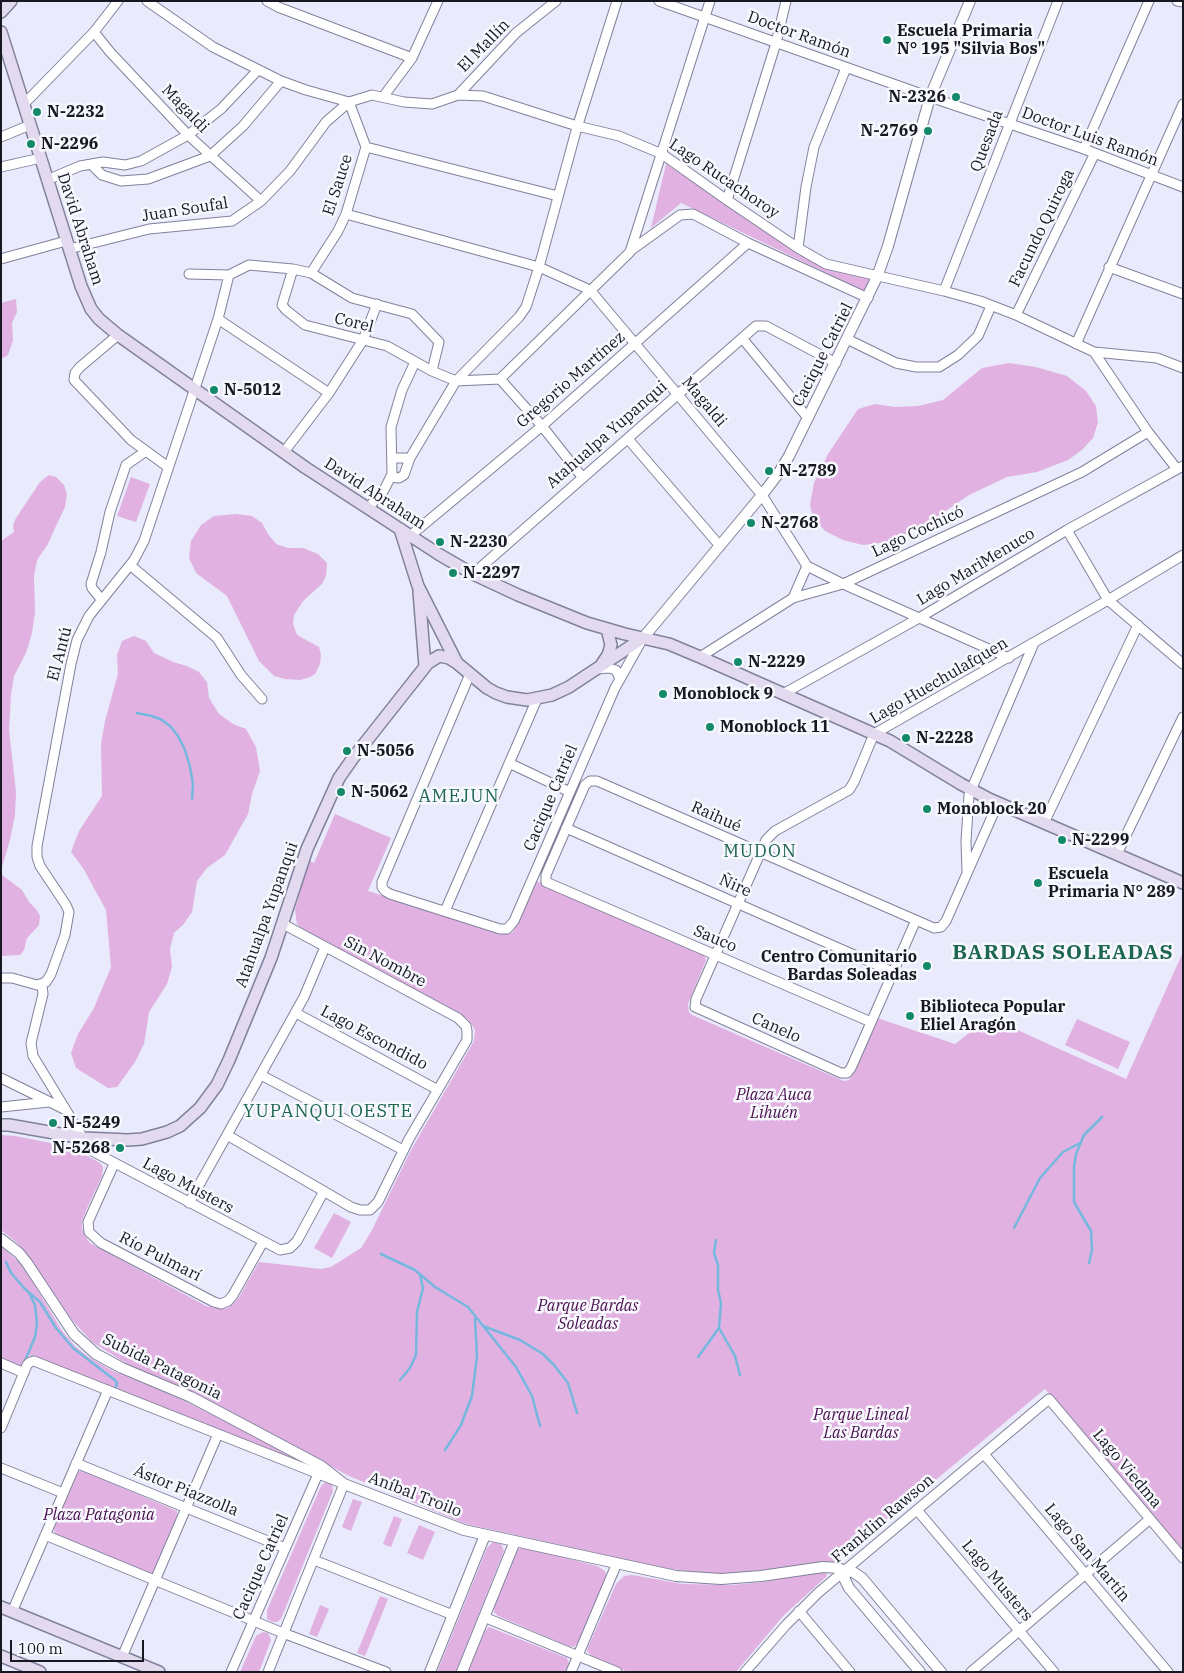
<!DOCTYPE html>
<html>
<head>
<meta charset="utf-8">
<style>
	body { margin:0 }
	#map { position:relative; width:1184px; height:1673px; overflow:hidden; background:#e9eafb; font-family:"IBM Plex Serif",serif }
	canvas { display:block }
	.frame { position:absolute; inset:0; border:2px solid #171822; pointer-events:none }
	.scale { position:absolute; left:10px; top:1640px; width:134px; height:22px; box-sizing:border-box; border:2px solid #171822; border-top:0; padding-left:6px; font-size:15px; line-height:18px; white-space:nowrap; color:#171822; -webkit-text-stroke:4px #f8f9fe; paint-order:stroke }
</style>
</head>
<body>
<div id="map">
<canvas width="1184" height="1673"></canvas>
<div class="frame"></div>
<div class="scale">100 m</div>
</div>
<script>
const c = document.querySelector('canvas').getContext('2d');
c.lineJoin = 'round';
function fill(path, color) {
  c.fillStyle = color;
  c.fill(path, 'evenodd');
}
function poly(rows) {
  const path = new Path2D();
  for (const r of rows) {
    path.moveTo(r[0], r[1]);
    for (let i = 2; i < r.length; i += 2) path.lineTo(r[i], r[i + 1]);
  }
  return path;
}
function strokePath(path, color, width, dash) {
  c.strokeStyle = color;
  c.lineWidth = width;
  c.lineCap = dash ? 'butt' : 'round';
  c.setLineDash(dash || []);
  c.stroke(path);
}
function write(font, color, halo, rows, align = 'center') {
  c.font = font + ' "IBM Plex Serif",serif';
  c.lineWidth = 5;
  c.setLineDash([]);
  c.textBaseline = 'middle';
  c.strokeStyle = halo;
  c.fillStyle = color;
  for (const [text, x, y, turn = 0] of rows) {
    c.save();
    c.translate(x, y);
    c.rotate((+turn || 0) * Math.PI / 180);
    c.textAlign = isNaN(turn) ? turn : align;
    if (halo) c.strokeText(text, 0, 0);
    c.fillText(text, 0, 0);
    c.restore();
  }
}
const green = poly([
	[666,164,821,267,870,279,864,291,681,203,651,228],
	[16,299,17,312,12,323,13,340,8,355,1,359,1,303],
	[1009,363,1036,367,1067,376,1086,391,1096,406,1098,422,1093,438,1082,450,1068,460,1037,472,1007,477,969,495,938,516,912,531,888,542,863,545,843,540,825,531,813,517,810,505,814,483,828,454,858,409,875,404,895,407,918,406,943,400,982,368],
	[49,475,56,477,64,485,67,494,65,507,55,528,48,544,37,560,34,576,35,612,32,633,26,653,14,676,11,694,9,730,16,792,15,815,10,840,2,867,2,875,22,890,29,902,36,909,40,916,39,925,27,938,24,950,20,955,1,956,1,541,14,532,13,525,16,518,40,482],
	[131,477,150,484,136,522,117,516],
	[236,514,252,516,262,523,268,534,276,544,288,548,303,548,318,554,327,563,326,576,322,584,303,601,294,615,293,624,297,635,319,647,321,655,320,664,315,674,310,677,300,680,285,679,274,676,259,661,227,596,196,573,189,558,191,541,201,525,214,516],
	[134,636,146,641,154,653,173,662,187,666,199,672,207,682,209,698,219,714,233,724,246,729,256,747,260,771,252,794,248,814,225,855,207,868,197,881,192,912,183,925,174,933,170,949,172,967,167,984,149,1012,144,1044,135,1062,117,1087,108,1088,76,1068,71,1053,78,1034,94,1008,111,967,106,910,83,868,71,852,79,831,102,796,101,744,105,721,118,674,117,655,122,641],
	[335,814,391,838,368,891,505,934,512,933,514,930,536,881,702,954,705,957,706,960,688,1004,689,1012,692,1015,844,1081,849,1080,852,1076,877,1018,955,1044,973,1030,1015,1029,1126,1079,1183,952,1183,1552,1045,1389,837,1562,732,1573,710,1573,669,1569,466,1524,349,1476,198,1394,129,1365,92,1342,72,1320,28,1255,16,1242,1,1230,1,1135,15,1136,66,1146,77,1150,100,1163,103,1167,102,1176,88,1206,82,1221,82,1228,85,1236,90,1243,206,1306,221,1309,228,1308,238,1299,259,1262,321,1269,331,1267,361,1248,371,1232,411,1150,474,1041,475,1030,468,1019,305,932,297,924,295,910,305,875,310,861,314,863],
	[1077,1019,1130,1042,1118,1069,1065,1045],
	[334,1213,351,1222,332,1258,314,1248],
	[1,1246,23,1266,63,1332,75,1346,90,1358,113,1371,179,1398,319,1470,29,1355,24,1364,20,1366,1,1359],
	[81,1470,177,1511,177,1516,153,1572,150,1574,55,1534,54,1528,78,1473],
	[328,1482,332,1485,333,1491,281,1619,277,1622,272,1622,267,1619,267,1610,321,1486,324,1483],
	[353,1499,362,1502,351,1531,342,1527],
	[394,1516,402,1519,391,1547,383,1544],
	[419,1525,435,1532,423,1560,407,1553],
	[493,1542,501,1544,504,1551,456,1672,437,1672,487,1548],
	[523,1547,597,1566,605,1571,606,1575,604,1583,579,1641,574,1647,568,1646,498,1616,494,1612,494,1605,515,1553,518,1549],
	[825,1570,827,1576,784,1615,736,1672,628,1672,592,1656,587,1651,588,1647,616,1584,624,1576,632,1575,683,1584,732,1585,764,1582],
	[380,1596,388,1599,365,1656,357,1653],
	[320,1605,329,1609,317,1637,309,1634],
	[489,1627,567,1658,569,1664,565,1672,468,1672,485,1631],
	[263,1632,268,1633,271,1640,259,1672,240,1672,256,1636]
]);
const stream = poly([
	[137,713,152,716,162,720,171,727,178,736,185,750,190,767,193,784,192,799],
	[1014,1228,1040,1178,1063,1152,1080,1143],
	[716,1240,714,1253,718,1265,718,1290,721,1303,719,1328,735,1356,740,1375],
	[381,1254,415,1270,435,1287,468,1307,516,1367,532,1396,540,1426],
	[6,1262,11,1273,25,1289],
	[1089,1263,1092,1250,1091,1231,1074,1202,1074,1167,1076,1154,1084,1135,1102,1117],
	[25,1289,40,1302,56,1328,73,1348,116,1381,117,1384,114,1391],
	[483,1326,520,1340,543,1354,554,1365,568,1383,577,1413],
	[698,1357,719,1328],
	[25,1361,35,1337,37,1324,35,1305,29,1293],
	[400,1380,410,1368,416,1355,417,1312,423,1288,420,1275],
	[445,1450,461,1425,472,1396,477,1356,475,1319]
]);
const minor = poly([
	[147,1,213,47,281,81,306,90,349,102,372,95,404,102,432,104,458,95,483,96,577,126,619,136,662,154,727,200,798,248,826,264,944,291,980,301,1016,315,1094,352,1148,432,1177,469],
	[267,1,278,7,412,58],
	[659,1,930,97,1084,149,1183,187],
	[1177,1,1183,2],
	[94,32,110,52,188,135,261,201],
	[458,95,516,33,556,1],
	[383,97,412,58,438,1],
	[24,104,94,32,118,1],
	[1,137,30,125],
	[366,147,558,196],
	[1084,149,1149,1],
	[91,164,102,175,121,181,148,179,210,156,243,126,281,81],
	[1,167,41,158],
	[47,180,80,166,103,162,125,165,141,161,188,135,221,109,258,70],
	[727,200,776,43,786,1],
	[346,214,539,267,590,290,762,495,807,566,843,584,1009,658],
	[798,248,806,187,814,147,846,68],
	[69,249,149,229,232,221,261,201,290,171,326,122,349,102],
	[630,251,680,215,693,214,748,243,868,298],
	[1,259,66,241],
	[1109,267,1183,294],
	[293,269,282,305,286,310,305,325,387,346,432,371,456,381,500,379,630,252,710,1],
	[311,273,338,231,346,214,366,147,349,102],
	[189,274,229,275,249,265,293,269,311,273,352,298,412,314,439,342,432,371],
	[944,291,1058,1],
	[1016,315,1095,153],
	[218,319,329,393],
	[118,335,80,367,75,373,74,380,131,440,168,467],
	[742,338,808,418],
	[847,339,896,363,916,367,939,367,958,355,978,336,991,306],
	[1076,344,1183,104],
	[1094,352,1157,358,1183,368],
	[500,379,542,426,583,478],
	[628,439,720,546],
	[284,452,329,393,363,340,377,304],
	[392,458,410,458,456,381,519,317,526,307,539,267,576,131,617,1],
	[391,477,399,478,404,475,410,458],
	[368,508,384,490,392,474,391,427,402,390,415,362],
	[1067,530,1108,600,1183,664],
	[410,536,542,426,748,243],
	[130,565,217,638,241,675,262,699],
	[473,574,756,326,766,326,836,363],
	[793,598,807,566],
	[101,599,92,588,91,584,101,552,110,512,126,465,146,451],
	[700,657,793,598,843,584,1082,472,1148,432],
	[597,669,608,668,616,670,620,679],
	[470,674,382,882,382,887,385,891,390,894,500,929,507,929,514,921,615,688,643,638],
	[783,694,919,618,1067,530,1183,466],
	[509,763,570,792],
	[1044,823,1138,625],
	[566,828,893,972],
	[1117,854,1183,717],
	[967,871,966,841,969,795,1034,643],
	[445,911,537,699],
	[916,920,851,1068,847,1073,841,1073,695,1007,696,999,766,840,775,831,849,790,854,782,874,734,1108,600,1183,555],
	[1,978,12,978,37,985,46,982,51,974,65,935,69,912,66,905,40,866,37,857,37,846,71,664,77,640,89,616,134,560,144,541,218,319,229,275],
	[42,985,43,994,31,1043,33,1056,83,1138,94,1152,280,1250,290,1248,297,1241,324,1191],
	[296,1013,438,1090],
	[871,1022,546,882,546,875,585,785,590,781,597,781,934,928,941,927,946,921,998,803],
	[261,1075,403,1150],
	[1,1078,66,1110],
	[1,1107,49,1102],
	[227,1135,351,1207,360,1210,370,1210,378,1202,409,1139,467,1040,467,1031,466,1026,458,1018,283,924],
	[114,1164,88,1222,89,1232,101,1243,214,1302,221,1304,228,1301,233,1295,263,1242],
	[189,1203,304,997,325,947],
	[1,1363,24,1373],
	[1,1428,27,1365,30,1362,34,1361,344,1484,268,1672],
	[984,1454,1168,1672],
	[76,1463,285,1548],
	[1,1468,63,1493],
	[917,1510,1054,1672],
	[45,1535,283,1633,386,1672],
	[314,1560,453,1615],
	[799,1611,850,1672],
	[12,1612,108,1390],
	[484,1617,617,1672],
	[122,1657,218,1434],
	[231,1672,318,1474],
	[571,1672,617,1563],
	[745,1672,786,1625,818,1593,1049,1399,1183,1558],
	[971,1672,1150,1519]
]);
const tertiary = poly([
	[643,638,762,495,778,474,789,456,877,277,888,246,930,97,970,1],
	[1,1239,19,1253,27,1263,74,1334,96,1354,122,1368,191,1397,321,1466,344,1484,464,1530,676,1576,721,1579,761,1576,823,1567,839,1568,844,1571,853,1572,862,1578,941,1672],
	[844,1571,845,1580,849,1588,920,1672],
	[430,1672,485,1535],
	[462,1672,515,1541]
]);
const secondary = poly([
	[1,12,11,1],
	[1,32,81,286,91,309,99,319,118,335,306,468,440,555,473,574,518,595,587,623,625,634,669,644,700,657,890,741,961,784,989,799,1183,883],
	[400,529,418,586,457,663,487,688,496,693,507,697,527,700,552,695,569,687,643,638],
	[419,592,425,666],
	[602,664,608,655,611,645,607,629],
	[1,1125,9,1125,83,1138,128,1140,142,1139,167,1132,180,1126,200,1108,217,1085,229,1060,271,958,307,849,339,778,353,758,428,663,439,656,449,658,457,663],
	[1,1607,159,1672],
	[1,1656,40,1672]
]);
const markers = [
	[887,40,5,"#14896a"],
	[956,97,5,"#14896a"],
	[37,112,5,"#14896a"],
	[928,131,5,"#14896a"],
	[31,144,5,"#14896a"],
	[214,390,5,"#14896a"],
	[769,471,5,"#14896a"],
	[751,523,5,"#14896a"],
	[440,542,5,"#14896a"],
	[453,573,5,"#14896a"],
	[738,662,5,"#14896a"],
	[663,694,5,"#14896a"],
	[710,727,5,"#14896a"],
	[906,738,5,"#14896a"],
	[347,751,5,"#14896a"],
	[341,792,5,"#14896a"],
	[927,809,5,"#14896a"],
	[1062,840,5,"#14896a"],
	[1038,883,5,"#14896a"],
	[927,966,5,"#14896a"],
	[910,1016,5,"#14896a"],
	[53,1123,5,"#14896a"],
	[120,1148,5,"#14896a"]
];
const poiNames = [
	["Escuela Primaria",897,31],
	["N° 195 \"Silvia Bos\"",897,49],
	["N-2326",946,97,"right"],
	["N-2232",47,112],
	["N-2769",918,131,"right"],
	["N-2296",41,144],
	["N-5012",224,390],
	["N-2789",779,471],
	["N-2768",761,523],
	["N-2230",450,542],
	["N-2297",463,573],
	["N-2229",748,662],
	["Monoblock 9",673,694],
	["Monoblock 11",720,727],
	["N-2228",916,738],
	["N-5056",357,751],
	["N-5062",351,792],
	["Monoblock 20",937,809],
	["N-2299",1072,840],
	["Escuela",1048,874],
	["Primaria N° 289",1048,892],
	["Centro Comunitario",917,957,"right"],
	["Bardas Soleadas",917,975,"right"],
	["Biblioteca Popular",920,1007],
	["Eliel Aragón",920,1025],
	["N-5249",63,1123],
	["N-5268",110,1148,"right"]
];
const streetNames = [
	["Doctor Ramón",799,35,20],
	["El Mallín",484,46,-46],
	["Magaldi",185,109,46],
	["Doctor Luis Ramón",1090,137,20],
	["Quesada",987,141,-69],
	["Lago Rucachoroy",724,179,34],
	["El Sauce",338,185,-72],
	["Juan Soufal",185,210,-9],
	["Facundo Quiroga",1042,228,-64],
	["David Abraham",80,229,72],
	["Corel",354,323,14],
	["Cacique Catriel",823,355,-63],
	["Gregorio Martínez",571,380,-41],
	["Magaldi",704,402,50],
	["Atahualpa Yupanqui",607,435,-41],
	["David Abraham",375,494,33],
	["Lago Cochicó",918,532,-25],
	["Lago MariMenuco",976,567,-31],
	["El Antú",60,654,-75],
	["Lago Huechulafquen",939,681,-30],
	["Cacique Catriel",551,798,-67],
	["Raihué",716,817,24],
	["Ñire",735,886,24],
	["Atahualpa Yupanqui",267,915,-70],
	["Sauco",715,939,23],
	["Sin Nombre",385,962,28],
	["Canelo",776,1028,24],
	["Lago Escondido",374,1038,28],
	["Lago Musters",188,1186,28],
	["Río Pulmarí",160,1257,27],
	["Subida Patagonia",162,1367,26],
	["Lago Viedma",1127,1469,50],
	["Ástor Piazzolla",186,1491,22],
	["Aníbal Troilo",415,1495,21],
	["Franklin Rawson",883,1519,-40],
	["Lago San Martín",1087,1553,50],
	["Cacique Catriel",261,1567,-66],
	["Lago Musters",997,1581,50]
];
const parkNames = [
	["Plaza Auca",774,1095],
	["Lihuén",774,1113],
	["Parque Bardas",588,1306],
	["Soleadas",588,1324],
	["Parque Lineal",861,1415],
	["Las Bardas",861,1433],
	["Plaza Patagonia",99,1515]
];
const neighbourhoodNames = [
	["AMEJUN",459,797],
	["MUDON",760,852],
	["YUPANQUI OESTE",328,1112]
];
const districtNames = [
	["BARDAS SOLEADAS",1063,953]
];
fill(green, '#e0b1e1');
strokePath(stream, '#76b7df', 2.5);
strokePath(minor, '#80829b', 11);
strokePath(tertiary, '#80829b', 12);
strokePath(secondary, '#80829b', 14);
strokePath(minor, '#fff', 9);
strokePath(tertiary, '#fff', 10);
strokePath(secondary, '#e3daef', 11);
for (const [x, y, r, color] of markers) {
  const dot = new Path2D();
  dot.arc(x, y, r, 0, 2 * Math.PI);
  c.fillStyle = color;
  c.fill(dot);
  strokePath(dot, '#f8f9fe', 2);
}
write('bold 16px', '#171822', '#f8f9fe', poiNames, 'left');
write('16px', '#171822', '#f8f9fe', streetNames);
write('italic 16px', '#4a0f4d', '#f8f9fe', parkNames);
c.letterSpacing = '1px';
write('18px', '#1d6650', '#f8f9fe', neighbourhoodNames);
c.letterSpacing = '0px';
c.letterSpacing = '1px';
write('bold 21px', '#1d6650', '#f8f9fe', districtNames);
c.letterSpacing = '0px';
</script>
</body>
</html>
